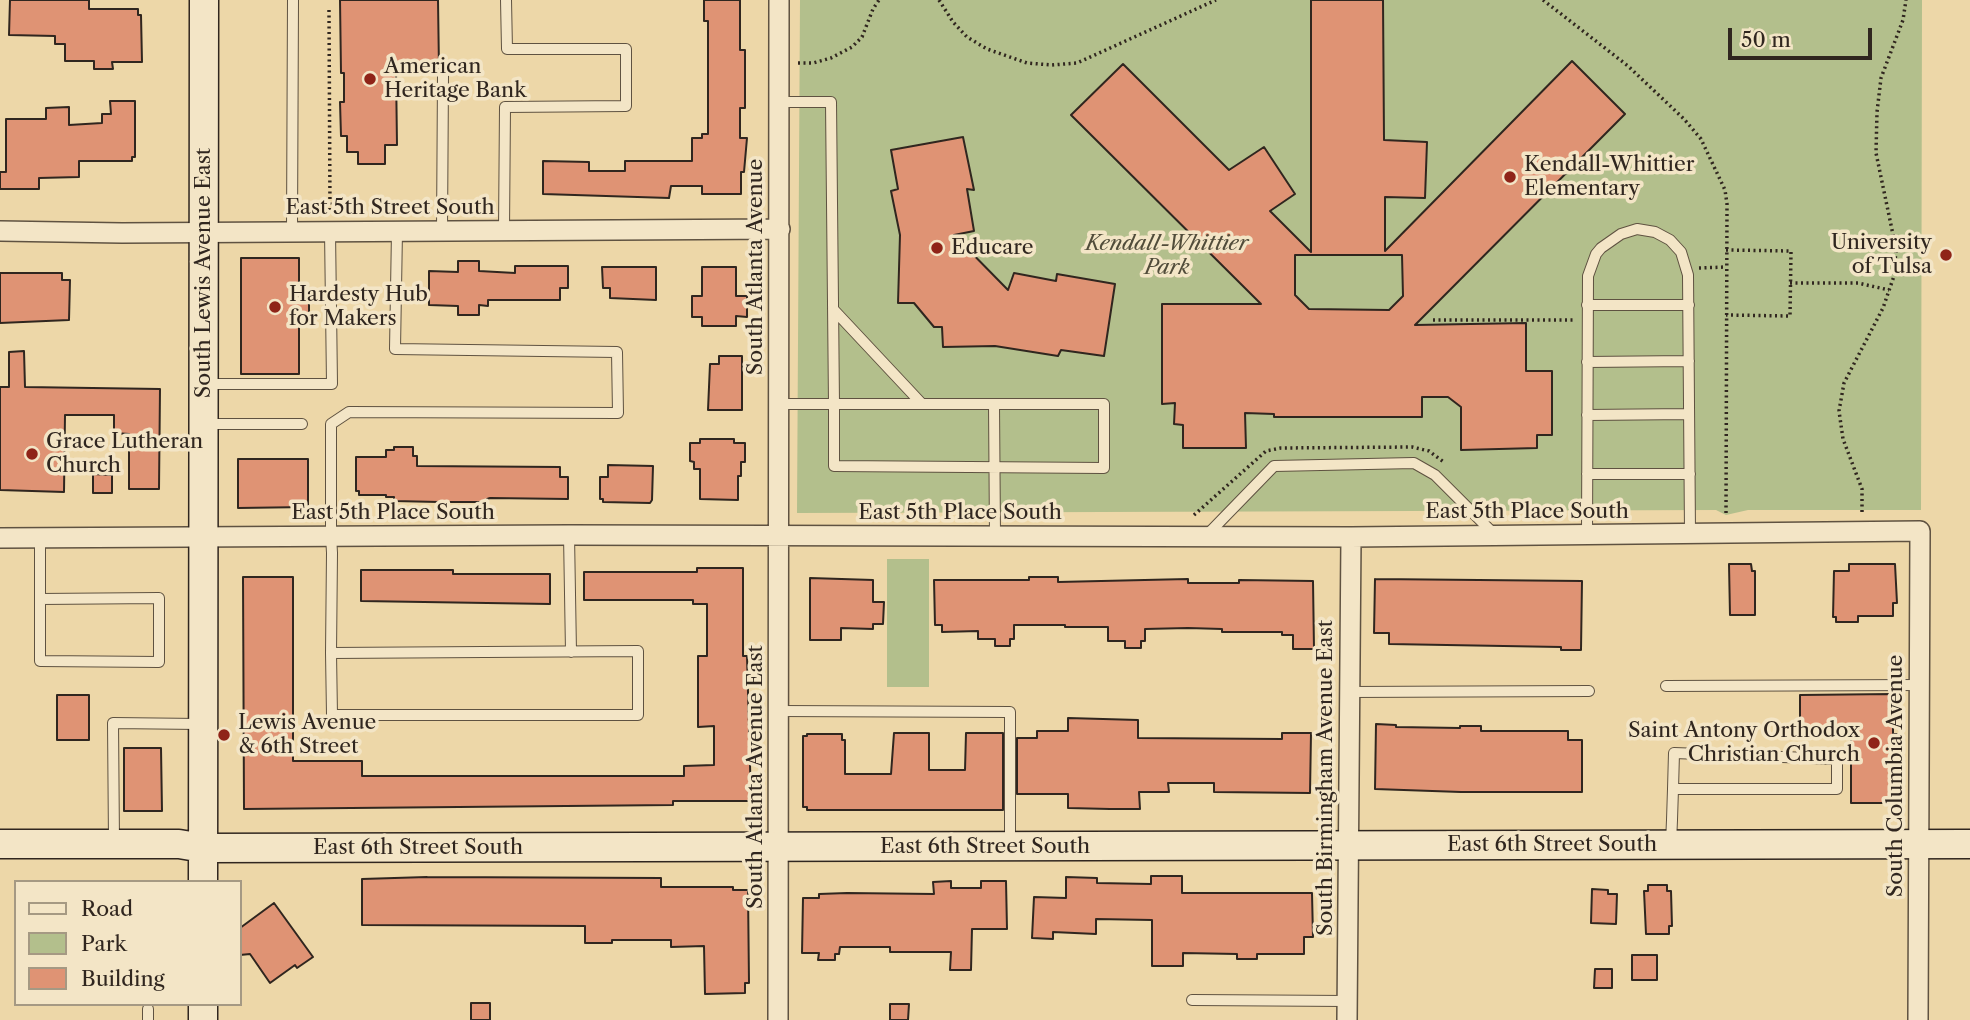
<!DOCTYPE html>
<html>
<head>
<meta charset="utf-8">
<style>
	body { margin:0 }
	#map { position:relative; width:1970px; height:1020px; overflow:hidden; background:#edd7a8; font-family:"Libre Caslon Text",serif }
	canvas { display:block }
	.legend { position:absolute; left:14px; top:880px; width:228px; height:126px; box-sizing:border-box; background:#f3e5c6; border:2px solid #a59983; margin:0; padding:9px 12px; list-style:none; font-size:21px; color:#30261f }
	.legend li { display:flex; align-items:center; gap:14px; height:35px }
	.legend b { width:35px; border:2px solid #a59983 }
	.scale { position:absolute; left:1728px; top:28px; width:144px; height:32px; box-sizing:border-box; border:4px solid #30261f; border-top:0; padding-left:9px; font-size:21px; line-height:24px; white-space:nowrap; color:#30261f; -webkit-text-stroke:5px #f3e5c6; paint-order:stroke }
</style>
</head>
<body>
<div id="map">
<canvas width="1970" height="1020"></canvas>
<ul class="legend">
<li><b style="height:9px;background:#f3e5c6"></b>Road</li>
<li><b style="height:19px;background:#b3bf8c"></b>Park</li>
<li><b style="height:19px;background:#df9374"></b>Building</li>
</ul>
<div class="scale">50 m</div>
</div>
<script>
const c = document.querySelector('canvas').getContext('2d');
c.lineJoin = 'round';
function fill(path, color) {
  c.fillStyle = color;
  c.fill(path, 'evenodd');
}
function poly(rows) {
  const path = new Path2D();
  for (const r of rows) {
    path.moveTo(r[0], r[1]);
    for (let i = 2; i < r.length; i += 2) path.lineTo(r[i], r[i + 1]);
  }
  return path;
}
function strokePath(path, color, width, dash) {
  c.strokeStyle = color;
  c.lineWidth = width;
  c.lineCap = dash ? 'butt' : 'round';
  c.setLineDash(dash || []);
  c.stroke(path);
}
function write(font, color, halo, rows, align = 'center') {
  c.font = font + ' "Libre Caslon Text",serif';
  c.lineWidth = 7;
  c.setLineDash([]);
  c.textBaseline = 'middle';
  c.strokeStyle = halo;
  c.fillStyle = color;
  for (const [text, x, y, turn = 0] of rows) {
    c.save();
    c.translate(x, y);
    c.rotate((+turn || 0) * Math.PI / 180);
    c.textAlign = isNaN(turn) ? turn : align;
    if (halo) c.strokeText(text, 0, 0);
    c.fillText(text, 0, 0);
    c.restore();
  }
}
const green = poly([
	[800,0,1922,0,1921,510,1748,510,1726,515,1716,510,797,513],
	[887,559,929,559,929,687,887,687]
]);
const building = poly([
	[10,0,89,0,89,9,138,9,138,15,141,15,142,62,112,62,113,69,94,69,94,61,65,61,65,44,55,44,55,36,9,35,10,0],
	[340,0,438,0,439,69,396,70,397,145,385,145,385,164,358,164,358,152,347,152,347,136,341,136,340,102,344,102,344,73,341,73,340,0],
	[704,0,740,0,740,50,745,50,745,108,740,108,740,138,747,138,744,172,741,172,741,194,702,194,702,186,671,186,669,198,543,194,543,161,589,162,589,171,625,171,625,161,692,161,692,138,702,138,702,134,708,134,708,21,704,21,704,0],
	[1311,0,1383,0,1384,140,1427,142,1425,198,1385,197,1385,251,1572,61,1625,114,1415,325,1526,323,1526,371,1552,371,1552,435,1537,435,1537,448,1461,450,1461,407,1448,397,1422,397,1422,417,1274,417,1274,414,1245,413,1246,448,1183,448,1183,425,1174,424,1175,403,1162,404,1162,304,1261,304,1071,115,1123,64,1229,170,1264,147,1295,194,1270,211,1311,252,1311,0],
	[1295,255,1402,255,1403,296,1389,310,1309,309,1295,295,1295,255],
	[110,101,135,101,135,157,132,157,132,161,79,161,79,177,39,178,39,189,0,189,0,172,6,172,6,119,46,119,46,108,69,107,69,125,102,123,102,114,111,114,110,101],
	[963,137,974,190,967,189,974,231,954,235,1008,290,1014,273,1056,281,1057,274,1115,284,1104,356,1061,350,1058,356,995,346,943,347,942,327,934,327,914,303,898,303,900,235,891,191,898,189,891,150,963,137],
	[241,258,299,258,299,297,309,297,309,318,299,318,299,374,241,374,241,258],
	[458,261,479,261,479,271,515,273,515,266,568,266,568,288,560,288,560,300,488,300,488,306,479,305,479,315,458,315,458,306,429,305,429,271,458,272,458,261],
	[602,267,656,267,656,300,610,298,610,288,603,288,602,267],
	[702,267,736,267,736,296,747,296,747,317,736,316,736,326,702,326,702,317,692,317,692,296,702,296,702,267],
	[0,273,62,273,62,280,70,280,69,320,0,323,0,273],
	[24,351,25,387,160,389,159,489,129,489,129,434,114,433,114,415,65,415,64,492,0,490,0,387,9,387,9,352,24,351],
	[719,356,742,356,742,410,708,410,710,364,719,364,719,356],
	[700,439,734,439,734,443,745,443,745,462,741,462,741,476,738,476,738,500,700,499,700,469,694,469,694,462,690,461,690,443,700,443,700,439],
	[394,447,413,447,413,456,417,456,417,466,560,467,560,477,568,477,568,499,490,498,487,499,487,502,439,502,394,501,394,497,386,497,386,495,359,495,359,491,356,491,356,457,386,457,386,450,394,450,394,447],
	[238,459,308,459,308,507,238,508,238,459],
	[608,465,653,466,652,500,650,503,603,502,603,499,600,499,600,477,608,477,608,465],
	[93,474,112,475,112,493,93,493,93,474],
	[1729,564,1751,564,1752,571,1755,571,1755,615,1730,615,1729,564],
	[1849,564,1895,564,1897,603,1893,603,1893,616,1858,616,1858,622,1836,622,1836,617,1833,617,1834,571,1849,571,1849,564],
	[697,568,743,568,743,656,747,656,751,801,673,801,673,805,244,809,243,577,293,577,293,761,362,761,362,776,684,776,684,766,714,765,714,726,698,727,698,656,707,656,707,604,693,604,693,600,584,600,584,572,697,572,697,568],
	[361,570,453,570,453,574,550,574,550,604,361,601,361,570],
	[1029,577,1058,577,1058,582,1188,579,1188,583,1239,583,1239,580,1313,581,1314,649,1293,649,1293,635,1282,635,1282,632,1222,632,1222,629,1188,628,1145,629,1145,641,1141,641,1141,648,1125,648,1125,641,1108,641,1108,627,1065,627,1065,625,1014,625,1014,639,1010,639,1010,646,995,646,995,639,978,639,978,631,942,632,942,625,935,625,934,580,1029,580,1029,577],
	[810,578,873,580,873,602,884,602,883,624,873,624,873,629,841,628,841,640,810,640,810,578],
	[1375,579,1582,581,1581,650,1561,650,1561,647,1389,644,1389,633,1374,633,1375,579],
	[1893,694,1893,734,1897,734,1897,751,1893,751,1893,803,1851,803,1851,734,1800,734,1800,695,1893,694],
	[57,695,89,695,89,740,57,740,57,695],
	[1068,718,1138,720,1138,738,1282,739,1282,733,1311,733,1310,793,1214,792,1214,783,1168,783,1169,792,1139,792,1140,809,1110,809,1068,808,1068,794,1017,794,1017,738,1037,738,1037,731,1068,731,1068,718],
	[1376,724,1396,725,1396,727,1460,728,1460,726,1481,726,1481,731,1568,731,1568,740,1582,740,1582,792,1461,792,1375,789,1376,724],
	[894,733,929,733,929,770,965,770,966,733,1003,733,1003,810,807,810,807,807,803,807,803,736,807,736,807,734,842,734,842,740,845,740,845,774,891,774,894,733],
	[124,748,161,748,162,811,124,811,124,748],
	[1151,876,1182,876,1182,893,1312,893,1313,937,1304,937,1304,954,1257,954,1257,959,1237,959,1237,954,1183,953,1183,966,1152,966,1152,920,1096,919,1096,934,1053,932,1053,939,1032,938,1034,897,1066,898,1066,877,1097,878,1097,883,1151,884,1151,876],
	[427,877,661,878,661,887,733,887,733,890,748,890,749,983,745,983,745,993,705,994,704,946,671,947,671,940,612,940,612,943,585,943,585,926,362,925,362,879,427,877],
	[951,881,951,888,981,888,981,881,1006,881,1007,929,972,929,971,970,950,970,951,952,890,952,890,947,840,947,839,954,835,954,835,960,818,960,819,953,802,953,803,898,819,898,819,894,847,893,934,894,933,882,951,881],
	[1648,885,1667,885,1667,891,1671,891,1672,926,1669,926,1669,934,1646,934,1644,891,1648,891,1648,885],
	[1592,889,1608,890,1608,894,1617,894,1616,924,1591,923,1592,889],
	[274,903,313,957,297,968,295,965,270,983,250,954,240,955,240,928,274,903],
	[1632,955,1657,955,1657,980,1632,980,1632,955],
	[1595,969,1612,969,1612,988,1594,988,1595,969],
	[471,1003,490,1003,490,1020,471,1020,471,1003],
	[890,1004,909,1004,908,1020,890,1020,890,1004]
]);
const path = poly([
	[939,0,953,22,967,37,987,49,1027,63,1052,65,1077,63,1216,0],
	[1543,0,1628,66,1684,119,1701,139,1725,190,1727,204,1726,515],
	[329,10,330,210],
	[798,63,813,63,831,58,852,47,862,37,873,9,879,0],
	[1726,250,1791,251,1790,316,1726,315],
	[1699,268,1726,267],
	[1790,283,1858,283,1889,290],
	[1433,320,1574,320],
	[1488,505,1504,515],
	[1862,512,1862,489,1843,439,1839,411,1844,383,1883,308,1894,276,1896,249,1876,153,1877,112,1881,78,1903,20,1906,0],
	[1194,515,1266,451,1281,448,1412,447,1429,451,1445,463]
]);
const lane = poly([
	[292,230,293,0],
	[504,230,505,107,626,106,626,49,507,49,506,0],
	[442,231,443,76],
	[1587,305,1689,305],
	[833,309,922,404],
	[1587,362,1689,361],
	[204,384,332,384,330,231],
	[779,404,1104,404,1104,468,834,466,834,404,831,102,779,102],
	[994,404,995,536],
	[1587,415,1689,414],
	[204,424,302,424],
	[1587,474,1690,474],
	[1587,534,1588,276,1596,254,1601,248,1621,234,1637,229,1655,232,1670,240,1681,252,1688,275,1690,533],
	[569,535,571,652],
	[1207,535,1274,466,1414,463,1435,475,1495,535],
	[40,539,40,661,159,662,159,598,40,599],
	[331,653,638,651,638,715,332,715,331,653,332,553,331,535,331,424,349,412,618,413,617,352,395,349,397,231],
	[1666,686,1919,685],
	[1349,692,1589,691],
	[779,711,1010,712,1010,844],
	[114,842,113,723,199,724],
	[1671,843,1672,820,1673,789,1674,753,1837,759,1837,789,1673,789],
	[1192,1000,1347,1001],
	[148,1009,148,1020]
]);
const street = poly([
	[0,231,122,233,780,229],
	[0,538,569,535,1351,537,1920,531,1918,1020],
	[778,1020,779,0],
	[1347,1020,1351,537]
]);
const secondary = poly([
	[0,844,179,844,203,848,1970,844],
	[203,882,204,0],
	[203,1020,203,1004]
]);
const markers = [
	[370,79,7,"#8f2418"],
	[1510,177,7,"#8f2418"],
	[937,248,7,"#8f2418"],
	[1946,255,7,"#8f2418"],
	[275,307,7,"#8f2418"],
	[32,454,7,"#8f2418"],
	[224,735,7,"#8f2418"],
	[1874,743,7,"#8f2418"]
];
const poiNames = [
	["American",384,67],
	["Heritage Bank",384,91],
	["Kendall-Whittier",1524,165],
	["Elementary",1524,189],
	["University",1932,243,"right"],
	["of Tulsa",1932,267,"right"],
	["Educare",951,248],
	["Hardesty Hub",289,295],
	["for Makers",289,319],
	["Grace Lutheran",46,442],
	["Church",46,466],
	["Lewis Avenue",238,723],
	["& 6th Street",238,747],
	["Saint Antony Orthodox",1860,731,"right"],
	["Christian Church",1860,755,"right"]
];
const streetNames = [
	["East 5th Street South",390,208],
	["South Atlanta Avenue",756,267,-90],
	["South Lewis Avenue East",204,273,-90],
	["East 5th Place South",1527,512],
	["East 5th Place South",393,513],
	["East 5th Place South",960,513],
	["South Columbia Avenue",1896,776,-90],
	["South Atlanta Avenue East",756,777,-90],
	["South Birmingham Avenue East",1326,778,-90],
	["East 6th Street South",1552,845],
	["East 6th Street South",985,847],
	["East 6th Street South",418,848]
];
const parkNames = [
	["Kendall-Whittier",1167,244],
	["Park",1167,268]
];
fill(green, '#b3bf8c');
fill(building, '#df9374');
strokePath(building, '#30261f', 2);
strokePath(lane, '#5f5241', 12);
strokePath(street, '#5f5241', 22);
strokePath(secondary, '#30261f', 31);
strokePath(path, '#30261f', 3.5, [2, 3.5]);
strokePath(lane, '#f3e5c6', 10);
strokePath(street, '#f3e5c6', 19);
strokePath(secondary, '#f3e5c6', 28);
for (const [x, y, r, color] of markers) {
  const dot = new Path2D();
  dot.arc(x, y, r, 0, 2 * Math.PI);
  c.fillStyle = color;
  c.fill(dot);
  strokePath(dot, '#f3e5c6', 2.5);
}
write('21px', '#30261f', '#f3e5c6', poiNames, 'left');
write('21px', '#30261f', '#f3e5c6', streetNames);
write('italic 21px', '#514c3a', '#f3e5c6', parkNames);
</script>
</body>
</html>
